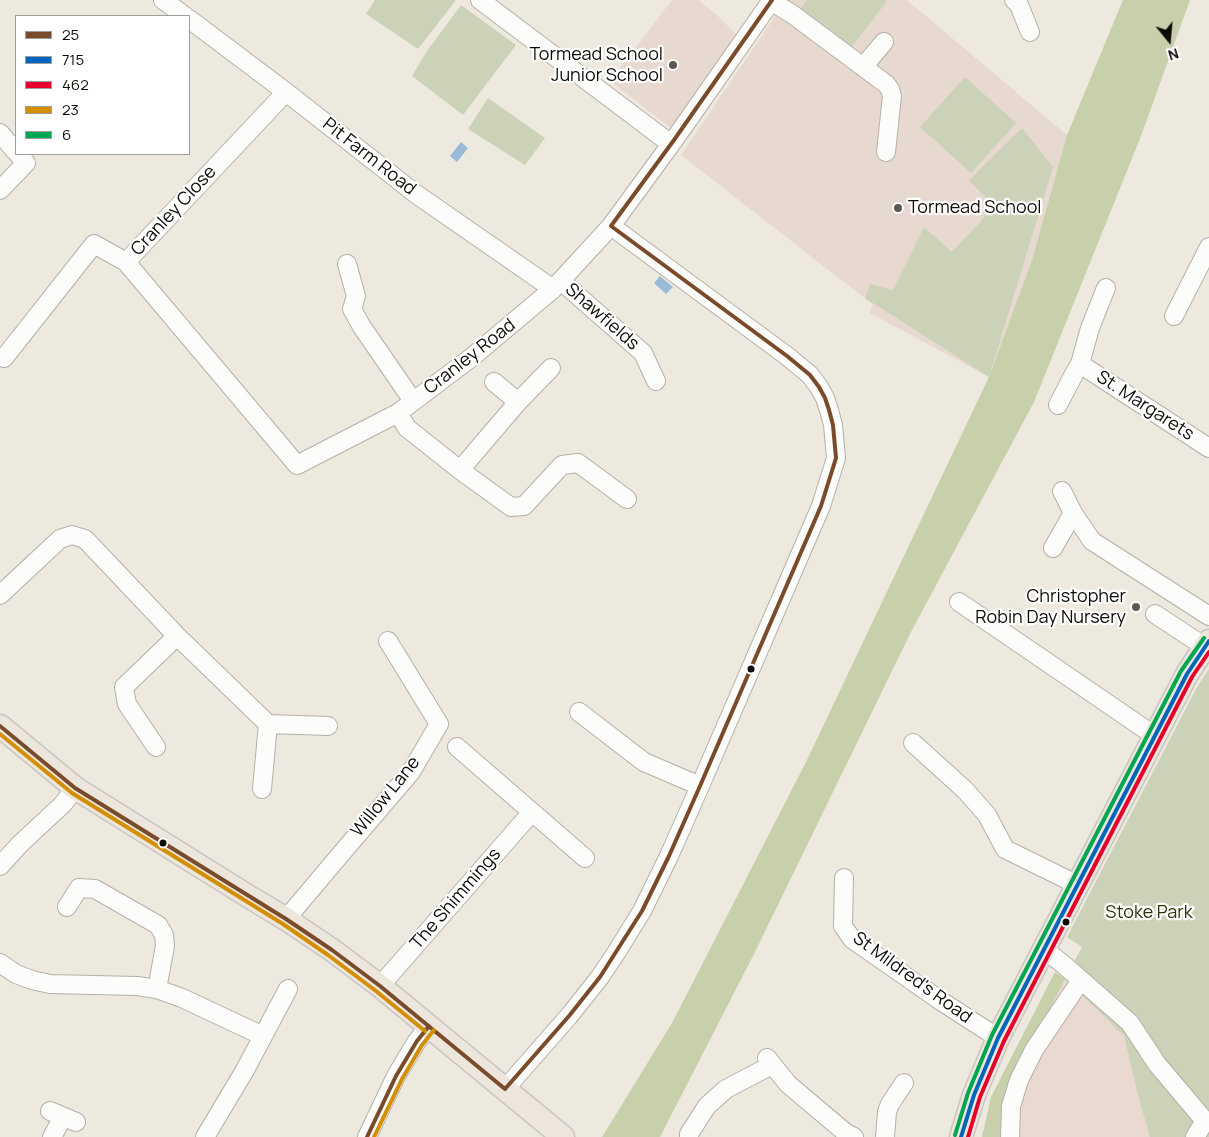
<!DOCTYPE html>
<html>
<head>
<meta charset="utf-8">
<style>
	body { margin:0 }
	#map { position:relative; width:1209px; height:1137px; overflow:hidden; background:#eee9df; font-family:Manrope,sans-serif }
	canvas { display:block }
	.legend { position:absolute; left:15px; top:15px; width:175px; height:140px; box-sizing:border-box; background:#fff; border:1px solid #9f9d9b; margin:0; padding:6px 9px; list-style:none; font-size:15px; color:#0e0b06 }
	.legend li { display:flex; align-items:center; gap:10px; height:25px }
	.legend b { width:25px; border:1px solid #9f9d9b }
	.north { position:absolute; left:1144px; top:15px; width:50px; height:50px; -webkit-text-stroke:4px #fff; paint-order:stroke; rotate:163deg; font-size:14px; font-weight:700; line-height:20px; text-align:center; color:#0e0b06 }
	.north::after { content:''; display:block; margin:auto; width:18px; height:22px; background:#0e0b06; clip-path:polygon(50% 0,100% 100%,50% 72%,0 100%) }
</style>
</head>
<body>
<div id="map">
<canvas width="1209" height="1137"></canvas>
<ul class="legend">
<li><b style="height:6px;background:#7a4b2a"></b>25</li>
<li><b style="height:6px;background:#0065bd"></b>715</li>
<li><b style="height:6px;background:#e4002b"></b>462</li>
<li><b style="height:6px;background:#d48f01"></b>23</li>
<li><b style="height:6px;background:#00a651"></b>6</li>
</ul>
<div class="north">N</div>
</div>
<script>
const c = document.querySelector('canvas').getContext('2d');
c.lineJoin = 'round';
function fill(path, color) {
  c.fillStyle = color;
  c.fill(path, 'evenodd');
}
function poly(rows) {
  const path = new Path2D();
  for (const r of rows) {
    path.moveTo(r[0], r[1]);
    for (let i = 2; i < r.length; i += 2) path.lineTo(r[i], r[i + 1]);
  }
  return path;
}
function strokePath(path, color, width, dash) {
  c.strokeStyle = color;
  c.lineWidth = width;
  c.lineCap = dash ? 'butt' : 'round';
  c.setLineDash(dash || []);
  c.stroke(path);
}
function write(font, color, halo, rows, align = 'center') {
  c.font = font + ' Manrope,sans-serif';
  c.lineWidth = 4.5;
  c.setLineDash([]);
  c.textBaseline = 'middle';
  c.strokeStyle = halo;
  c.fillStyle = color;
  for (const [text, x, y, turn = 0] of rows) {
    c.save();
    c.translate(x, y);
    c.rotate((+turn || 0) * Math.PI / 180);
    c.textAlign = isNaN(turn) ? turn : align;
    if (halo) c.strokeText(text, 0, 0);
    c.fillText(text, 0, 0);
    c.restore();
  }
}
const commercial = poly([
	[1065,979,1124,1036,1138,1096,1150,1137,1002,1137,1004,1102]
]);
const education = poly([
	[672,0,699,0,718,16,742,40,676,132,610,81],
	[786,0,907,0,1067,135,1032,260,989,377,870,313,872,304,681,155]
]);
const green = poly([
	[375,0,456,0,418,49,366,14],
	[807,0,885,0,887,1,848,52,796,14],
	[461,5,516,45,463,115,412,76,427,51],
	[965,77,1016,123,971,173,920,127],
	[488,98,545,138,525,165,468,129],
	[1022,128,1053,167,989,377,865,298,870,284,893,290,924,227,952,252,995,206,969,181,974,175],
	[1209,669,1209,1137,1150,1137,1138,1096,1124,1036,1065,979,1082,947,1067,937,1197,687]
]);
const forest = poly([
	[1123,0,1190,0,1141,136,1034,402,911,632,754,954,660,1137,602,1137,672,1023,806,762,989,377,1032,260,1067,135],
	[1055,972,1065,979,1004,1102,1002,1137,982,1137,991,1097]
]);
const water = poly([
	[461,142,468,148,457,162,450,156],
	[660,276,673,287,666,294,654,283]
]);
const minor = poly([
	[163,0,185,16],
	[480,0,671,144],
	[1014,0,1019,5,1030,32],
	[771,1,792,14,886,84,890,89,892,96,886,152],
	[189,19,286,92,416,194,553,289],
	[863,67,884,42],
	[0,133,16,152],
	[0,190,26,163,18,154],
	[126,262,297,465,398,413,472,357,553,289,611,226,674,140,772,0],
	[347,264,356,296,352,309,362,327,413,401],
	[561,281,643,353,656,381],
	[1106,288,1090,328,1080,364,1209,448],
	[1174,316,1209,247],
	[4,358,94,244,126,262,286,92],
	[518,402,551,368],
	[1058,405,1074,374,1080,364],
	[398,413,407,428,460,470,511,507,524,506,562,465,578,463,627,499],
	[460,470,518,402,494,382],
	[1062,491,1073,513,1092,541,1209,616],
	[1053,548,1073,513],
	[0,595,60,539,72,535,85,539,177,636,268,724,262,789],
	[959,602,1155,736],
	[1155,614,1205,647],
	[579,712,644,762,700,786],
	[268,724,328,726],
	[913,743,965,790,987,815,1005,849,1078,885],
	[156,747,127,704,124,687,177,636],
	[532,812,585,858],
	[0,866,20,844,63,804,75,788],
	[844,878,843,926,852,939,941,1001,998,1038],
	[67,907,79,888,95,889,158,925,164,935,165,946,157,989],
	[286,919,346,848,411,772,439,724,388,641],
	[1044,949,1064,965,1130,1023,1157,1064,1205,1121,1209,1123],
	[0,963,16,974,32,980,50,984,137,986,157,989,182,998,263,1036],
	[380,986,532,812,457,747],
	[767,1058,788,1084,846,1133,854,1137],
	[505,1089,569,1016,600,977,616,953,642,911,669,856,700,786,821,506,836,458,833,425,829,410,825,398,819,387,810,375,787,356,611,226],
	[50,1111,76,1122],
	[52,1137,63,1117],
	[205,1137,245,1070,288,989],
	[367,1137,396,1076,417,1041,429,1026],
	[689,1137,689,1134,707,1106,726,1089,772,1065],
	[885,1137,887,1112,890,1104,904,1083],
	[1010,1137,1011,1106,1019,1080,1034,1050,1081,980],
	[1195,1137,1205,1121]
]);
const major = poly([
	[0,726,75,788,243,893,286,919,332,950,380,986,563,1137],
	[961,1137,974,1095,998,1038,1187,674,1209,641]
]);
const bus1 = poly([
	[611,226,674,140,772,0],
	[0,726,75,788,286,919,332,950,380,986,505,1089],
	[505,1089,569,1016,600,977,642,911,669,856,700,786,821,506,836,458,833,425,829,410,825,398,819,387,810,375,787,356,611,226],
	[367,1137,396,1076,417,1041,429,1026]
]);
const bus2 = poly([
	[961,1137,974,1095,998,1038,1187,674,1209,641]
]);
const bus3 = poly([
	[968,1137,980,1097,1004,1041,1192,677,1209,652]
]);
const bus4 = poly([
	[0,734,72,793,283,924,328,955,376,991,425,1031],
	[374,1137,402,1079,422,1045,434,1030]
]);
const bus5 = poly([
	[955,1135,968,1093,992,1035,1181,671,1204,638]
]);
const markers = [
	[673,65,5,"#5c5952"],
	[898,208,5,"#5c5952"],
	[1136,607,5,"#5c5952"],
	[751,669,4.5,"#0e0b06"],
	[163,843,4.5,"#0e0b06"],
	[1066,922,4.5,"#0e0b06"]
];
const poiNames = [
	["Tormead School",663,55],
	["Junior School",663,76],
	["Tormead School",908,208,"left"],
	["Christopher",1126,597],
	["Robin Day Nursery",1126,618]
];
const streetNames = [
	["Pit Farm Road",369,157,38],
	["Cranley Close",174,211,-47],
	["Shawfields",602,317,41],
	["Cranley Road",470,357,-38],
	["St. Margarets",1145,406,33],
	["Willow Lane",386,797,-51],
	["The Shimmings",456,899,-49],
	["St Mildred's Road",912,978,36]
];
const parkNames = [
	["Stoke Park",1149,913]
];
fill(commercial, '#e9d9d0');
fill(education, '#e8d9d0');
fill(green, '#ccd2b7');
fill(forest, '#c7d0ab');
fill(water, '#9abbd7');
strokePath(minor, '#b4b0a9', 20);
strokePath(major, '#c8c6c2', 25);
strokePath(minor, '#fcfcfa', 18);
strokePath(major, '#ede6dd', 22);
strokePath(bus1, '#7a4b2a', 4);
strokePath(bus2, '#0065bd', 4);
strokePath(bus3, '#e4002b', 4);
strokePath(bus4, '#d48f01', 4);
strokePath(bus5, '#00a651', 4);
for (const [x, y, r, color] of markers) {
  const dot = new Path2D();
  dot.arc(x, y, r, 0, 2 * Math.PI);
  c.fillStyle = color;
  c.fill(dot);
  strokePath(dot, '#fff', 2);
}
write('18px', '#0e0b06', '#fff', poiNames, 'right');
write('18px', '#0e0b06', '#fff', streetNames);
write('18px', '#2a370a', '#fff', parkNames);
</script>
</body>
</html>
